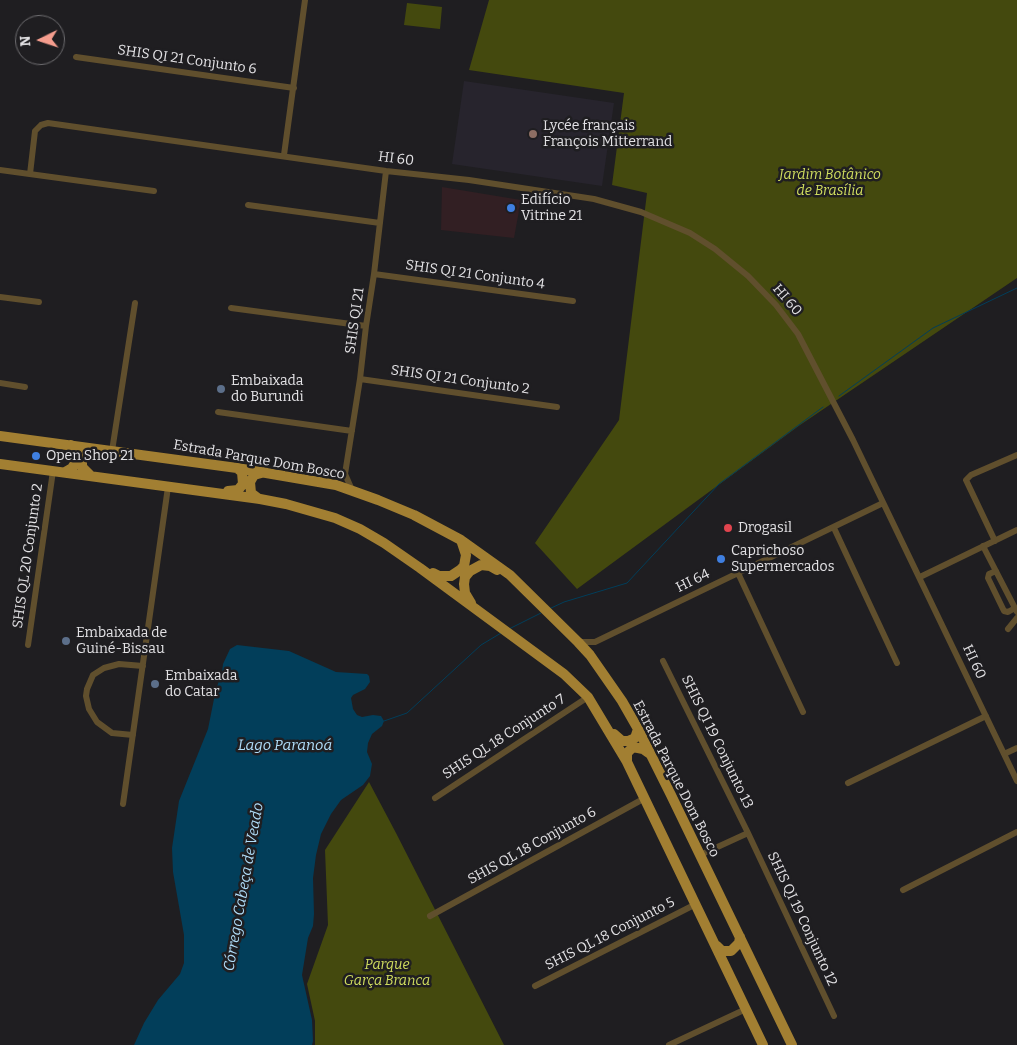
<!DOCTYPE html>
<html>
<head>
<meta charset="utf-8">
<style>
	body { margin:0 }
	#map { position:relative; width:1017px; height:1045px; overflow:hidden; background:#1f1e21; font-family:Bitter,serif }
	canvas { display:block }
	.north { position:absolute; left:15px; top:15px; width:50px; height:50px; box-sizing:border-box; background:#1f1e21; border:1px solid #6d6c6f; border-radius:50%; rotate:266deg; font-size:14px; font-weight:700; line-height:20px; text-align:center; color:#e3e2e5 }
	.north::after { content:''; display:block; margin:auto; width:18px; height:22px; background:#f59d8e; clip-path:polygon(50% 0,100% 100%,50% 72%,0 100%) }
</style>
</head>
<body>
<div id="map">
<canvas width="1017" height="1045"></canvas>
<div class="north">N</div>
</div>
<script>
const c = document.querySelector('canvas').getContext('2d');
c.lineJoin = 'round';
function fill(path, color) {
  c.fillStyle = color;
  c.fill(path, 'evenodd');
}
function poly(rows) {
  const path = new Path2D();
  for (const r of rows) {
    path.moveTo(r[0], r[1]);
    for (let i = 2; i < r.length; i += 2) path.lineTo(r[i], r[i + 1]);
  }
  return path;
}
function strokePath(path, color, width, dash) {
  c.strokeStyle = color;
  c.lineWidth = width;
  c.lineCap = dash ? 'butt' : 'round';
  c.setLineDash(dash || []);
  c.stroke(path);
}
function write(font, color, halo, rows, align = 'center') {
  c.font = font + ' Bitter,serif';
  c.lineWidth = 5;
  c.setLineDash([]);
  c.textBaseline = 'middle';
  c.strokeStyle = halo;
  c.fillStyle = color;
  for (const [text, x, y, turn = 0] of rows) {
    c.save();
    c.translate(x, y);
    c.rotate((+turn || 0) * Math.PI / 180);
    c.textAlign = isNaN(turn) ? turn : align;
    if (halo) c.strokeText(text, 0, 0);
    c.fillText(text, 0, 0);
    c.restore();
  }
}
const commercial = poly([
	[442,187,521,200,514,238,441,230]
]);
const built = poly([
	[464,81,614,103,602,186,452,164]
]);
const green = poly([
	[489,0,1017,0,1017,278,800,425,577,589,535,543,619,420,647,193,612,185,624,93,469,70],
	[407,3,442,7,440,29,404,25],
	[369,782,396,833,504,1045,315,1045,315,1021,307,984,328,925,325,850]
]);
const water = poly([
	[237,645,289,651,336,672,367,674,369,676,370,682,365,689,353,695,351,698,353,709,357,715,362,717,373,715,381,716,384,721,382,726,372,734,368,743,367,752,372,764,370,776,363,785,341,800,331,814,321,834,316,855,313,878,314,914,313,926,308,938,302,975,312,1020,313,1041,312,1045,134,1045,144,1023,158,1000,180,974,184,963,184,935,173,872,172,848,179,801,208,729,216,689,222,673,223,664,230,649]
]);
const stream = poly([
	[839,396,933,328,1017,288],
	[549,609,564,602,627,583,719,484,823,407],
	[509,629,541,613],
	[384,721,407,713,481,645,501,633]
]);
const street = poly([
	[76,57,294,88],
	[284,155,305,0],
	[0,170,154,191],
	[30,174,35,131,41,125,48,123,386,171,469,180,594,199,641,212,690,233,715,249,748,276,776,305,798,334,853,440,1017,781],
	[248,205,380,223],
	[374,274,573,301],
	[0,297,39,302],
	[231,308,366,326],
	[360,379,557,407],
	[0,383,25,387],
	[218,412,352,431],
	[112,451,135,303],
	[352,490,345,474,360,379,366,326,374,274,386,171],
	[834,528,897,663],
	[995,541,966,480,971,475,1017,455],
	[983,546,1017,612],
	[996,571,989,574,988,578,1004,611,1008,612,1015,608],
	[738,573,803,712],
	[920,577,1017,530],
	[1008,629,1017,618],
	[579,642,595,642,883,503],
	[28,645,53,471],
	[663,661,748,833,834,1016],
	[133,735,112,733,97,722,89,709,86,696,87,689,93,675,104,668,119,664,143,666],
	[1004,754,1017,748],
	[848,783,986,716],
	[435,798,588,697],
	[123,804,168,487],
	[700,855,748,833],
	[903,890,1017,832],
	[430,916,645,798],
	[535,986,696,904],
	[669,1045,746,1009]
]);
const primary = poly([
	[0,436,237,468,336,485,378,500,414,515,461,540,510,575,578,642,590,655,622,701,638,729,671,795,792,1045],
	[0,464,260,499,286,504,335,518,360,529,384,543,420,568,564,674,588,697,627,762,763,1045],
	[65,472,72,468,75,463,75,452,71,445],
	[90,475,82,467,82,460,84,455,87,452,96,450],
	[228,491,238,490,243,484,242,472,237,468],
	[259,499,251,493,250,482,254,475,265,472],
	[433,573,439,576,451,576,460,570,464,566,466,555,461,540],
	[471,603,465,593,464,584,465,577,470,571,481,565,490,566,497,570],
	[614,734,622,741,628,741,635,738,638,729],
	[627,762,627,753,633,747,643,749,650,754],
	[717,946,722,951,731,951,739,943,740,937]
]);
const markers = [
	[533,134,5,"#8d6e63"],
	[511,208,5,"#3f7fe0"],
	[221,389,5,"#5c6f8a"],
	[36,456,5,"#3f7fe0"],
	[728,528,5,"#e0444e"],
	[721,559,5,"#3f7fe0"],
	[66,641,5,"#5c6f8a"],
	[155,684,5,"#5c6f8a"]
];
const streetNames = [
	["SHIS QI 21 Conjunto 6",187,60,8],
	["HI 60",396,159,7],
	["SHIS QI 21 Conjunto 4",475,275,8],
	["HI 60",787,300,49],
	["SHIS QI 21",355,321,-82],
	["SHIS QI 21 Conjunto 2",460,380,8],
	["Estrada Parque Dom Bosco",259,460,10],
	["SHIS QL 20 Conjunto 2",28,556,-82],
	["HI 64",693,581,-26],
	["HI 60",974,662,65],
	["SHIS QL 18 Conjunto 7",504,737,-33],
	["SHIS QI 19 Conjunto 13",717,742,64],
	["Estrada Parque Dom Bosco",676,779,63],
	["SHIS QL 18 Conjunto 6",532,846,-29],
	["SHIS QI 19 Conjunto 12",802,919,65],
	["SHIS QL 18 Conjunto 5",610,934,-27]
];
const poiNames = [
	["Lycée français",543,126],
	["François Mitterrand",543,142],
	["Edifício",521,200],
	["Vitrine 21",521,216],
	["Embaixada",231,381],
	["do Burundi",231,397],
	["Open Shop 21",46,456],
	["Drogasil",738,528],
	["Caprichoso",731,551],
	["Supermercados",731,567],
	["Embaixada de",76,633],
	["Guiné-Bissau",76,649],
	["Embaixada",165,676],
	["do Catar",165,692]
];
const parkNames = [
	["Jardim Botânico",830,175],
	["de Brasília",830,191],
	["Parque",387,965],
	["Garça Branca",387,981]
];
const waterNames = [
	["Lago Paranoá",285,746],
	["Córrego Cabeça de Veado",244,887,-80]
];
fill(commercial, '#321f23');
fill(built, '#27242d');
fill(green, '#44490e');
fill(water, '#023e5a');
strokePath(stream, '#023e5a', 1);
strokePath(street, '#604f2d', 6);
strokePath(primary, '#a27f32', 10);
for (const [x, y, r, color] of markers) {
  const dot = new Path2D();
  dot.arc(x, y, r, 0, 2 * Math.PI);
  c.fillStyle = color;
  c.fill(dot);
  strokePath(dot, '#1f1e21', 2);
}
write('14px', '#e3e2e5', '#1f1e21', streetNames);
write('14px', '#e3e2e5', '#1f1e21', poiNames, 'left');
write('italic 14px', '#d1de5f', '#1f1e21', parkNames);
write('italic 15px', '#b0ddf9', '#1f1e21', waterNames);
</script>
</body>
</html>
